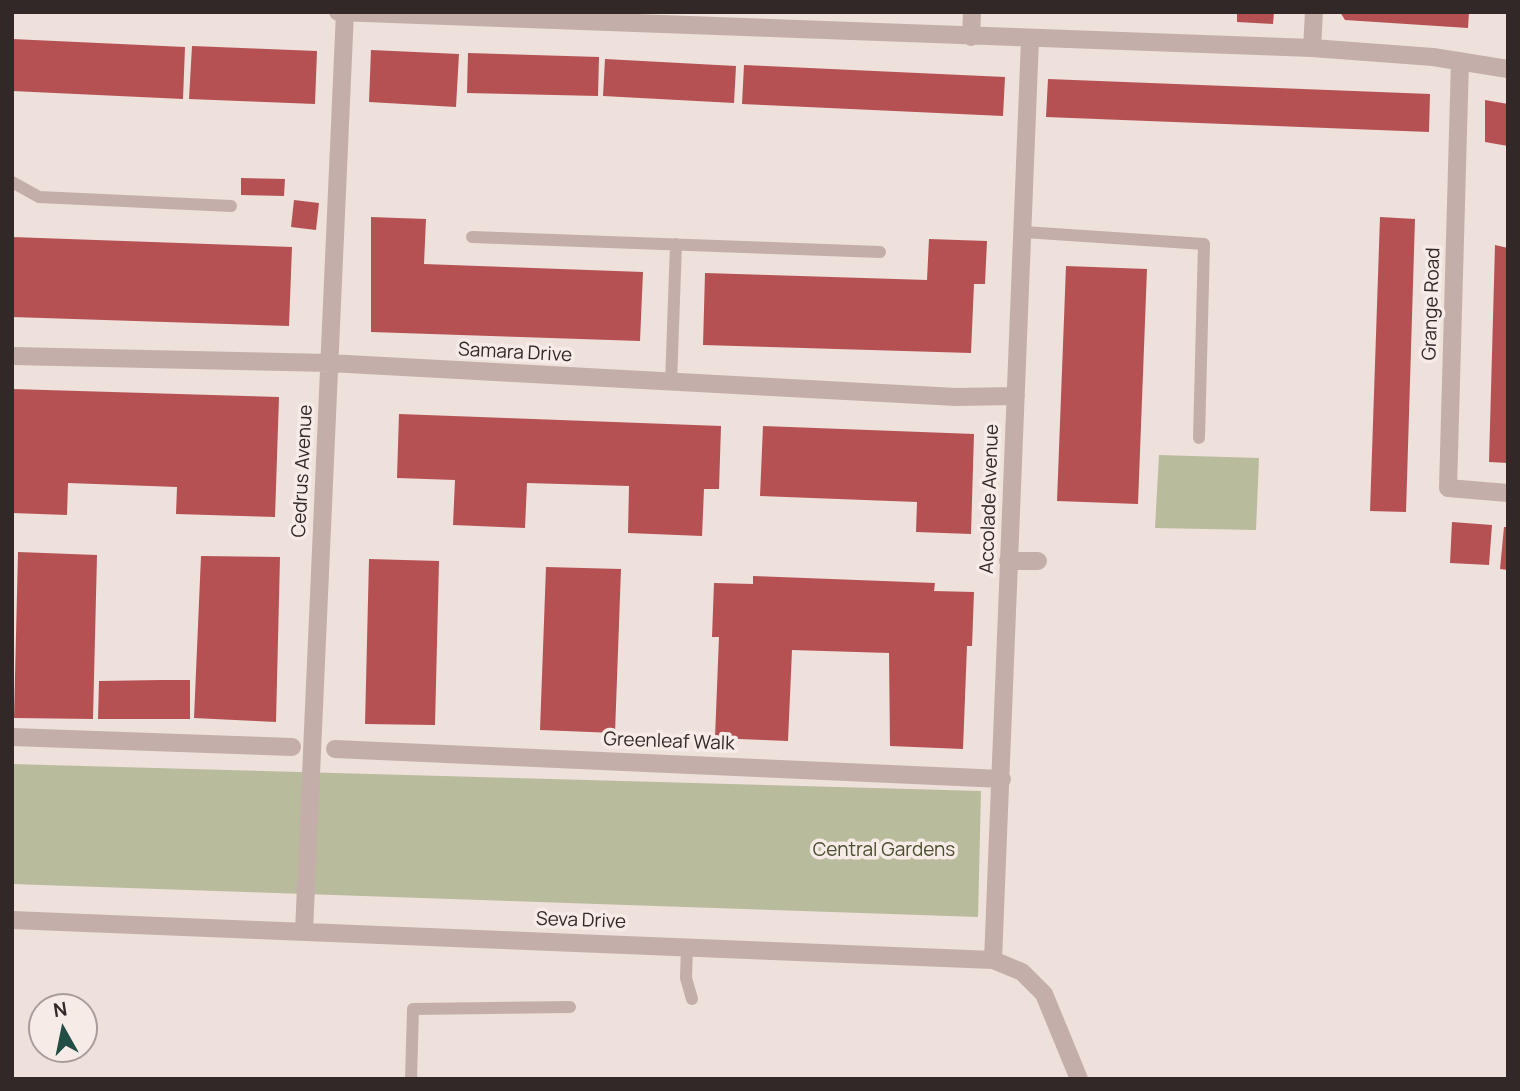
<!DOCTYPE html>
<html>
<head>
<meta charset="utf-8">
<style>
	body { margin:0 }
	#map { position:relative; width:1520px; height:1091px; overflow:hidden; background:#eee0db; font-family:Manrope,sans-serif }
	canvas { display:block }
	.frame { position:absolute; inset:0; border:14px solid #322827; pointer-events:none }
	.north { position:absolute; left:28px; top:993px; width:70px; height:70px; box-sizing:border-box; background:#f6ebe6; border:2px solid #a89d9a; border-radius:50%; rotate:351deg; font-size:19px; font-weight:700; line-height:28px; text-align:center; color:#322827 }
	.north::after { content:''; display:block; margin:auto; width:24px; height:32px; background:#224e46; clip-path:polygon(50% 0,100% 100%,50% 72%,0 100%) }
</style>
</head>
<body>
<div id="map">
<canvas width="1520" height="1091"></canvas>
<div class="frame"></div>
<div class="north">N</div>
</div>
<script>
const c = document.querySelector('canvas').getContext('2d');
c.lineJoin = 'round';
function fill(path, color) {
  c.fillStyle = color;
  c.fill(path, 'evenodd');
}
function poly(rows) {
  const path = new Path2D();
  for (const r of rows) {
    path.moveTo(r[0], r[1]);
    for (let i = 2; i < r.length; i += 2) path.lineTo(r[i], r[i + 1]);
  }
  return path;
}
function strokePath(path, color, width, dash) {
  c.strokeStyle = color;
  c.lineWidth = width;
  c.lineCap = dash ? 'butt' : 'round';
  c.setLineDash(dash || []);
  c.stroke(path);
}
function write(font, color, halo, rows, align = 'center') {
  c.font = font + ' Manrope,sans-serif';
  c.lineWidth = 7;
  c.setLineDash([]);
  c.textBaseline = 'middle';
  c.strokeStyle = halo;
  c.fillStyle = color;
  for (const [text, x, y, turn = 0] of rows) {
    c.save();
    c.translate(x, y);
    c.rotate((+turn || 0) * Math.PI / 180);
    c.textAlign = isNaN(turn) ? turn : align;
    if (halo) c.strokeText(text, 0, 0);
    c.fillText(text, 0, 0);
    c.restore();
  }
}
const green = poly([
	[1159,455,1259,458,1256,530,1155,528],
	[12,764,981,791,978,917,12,884]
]);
const building = poly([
	[1237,12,1274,12,1273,24,1237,22],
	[1340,12,1469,12,1468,28,1345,20],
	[12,39,185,47,183,99,12,91],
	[192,46,317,51,315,104,189,99],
	[371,50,459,54,456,107,369,102],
	[468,53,599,57,598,96,467,93],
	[605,59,736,66,734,103,603,96],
	[744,65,1005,77,1003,116,742,104],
	[1048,79,1430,94,1429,132,1046,117],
	[1485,100,1508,104,1508,146,1485,142],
	[241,178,285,179,284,196,241,195],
	[294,200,319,203,316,230,291,227],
	[371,217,426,219,424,264,643,272,640,341,371,332],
	[1380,217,1415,219,1406,512,1370,511],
	[12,237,292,247,289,326,12,317],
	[929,239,987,241,985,284,974,284,971,353,703,345,705,273,927,280],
	[1495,245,1508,248,1508,463,1489,462],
	[1066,266,1147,269,1138,504,1057,501],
	[12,389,279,397,275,517,176,514,177,487,68,483,67,515,12,513],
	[399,414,721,426,719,489,704,489,702,536,628,533,629,486,527,483,525,528,453,525,455,480,397,478],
	[763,426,974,434,971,534,916,532,917,502,760,496],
	[1452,522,1492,525,1489,565,1450,563],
	[1504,527,1508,527,1508,570,1500,569],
	[18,552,97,555,93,719,14,718],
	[201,556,280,557,276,722,194,718],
	[369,559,439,561,435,725,365,724],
	[546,567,621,569,615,733,540,730],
	[753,576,935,583,934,591,974,592,972,646,967,646,963,749,890,746,889,653,792,650,788,741,715,738,719,637,712,637,714,583,753,584],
	[161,680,190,680,190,719,98,719,99,681]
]);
const lane = poly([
	[12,182,39,197,231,206],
	[1024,232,1204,244,1199,438],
	[472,237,880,252],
	[671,383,676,244],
	[687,946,686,978,692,999],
	[411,1079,413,1009,570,1007]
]);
const street = poly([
	[338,12,1312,48,1433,57,1508,69],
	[971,37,972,12],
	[1312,48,1314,12],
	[1460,61,1448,488,1508,493],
	[12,356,329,363,956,397,1016,396],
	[1008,561,1038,561],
	[12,737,292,747],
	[335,749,1002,779],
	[12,920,993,960,1022,972,1044,994,1079,1079],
	[304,931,345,12],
	[993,960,1030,39]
]);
const streetNames = [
	["Grange Road",1432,304,-88],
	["Samara Drive",515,353,3],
	["Cedrus Avenue",303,471,-87],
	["Accolade Avenue",990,499,-88],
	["Greenleaf Walk",669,742,2],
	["Seva Drive",581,921,2]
];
const parkNames = [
	["Central Gardens",884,851]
];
fill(green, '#b9bb9d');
fill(building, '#b65153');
strokePath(lane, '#c4aea9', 12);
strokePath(street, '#c4aea9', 18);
write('19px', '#322827', '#f6ebe6', streetNames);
write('19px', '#4a4d2e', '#f6ebe6', parkNames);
</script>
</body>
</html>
